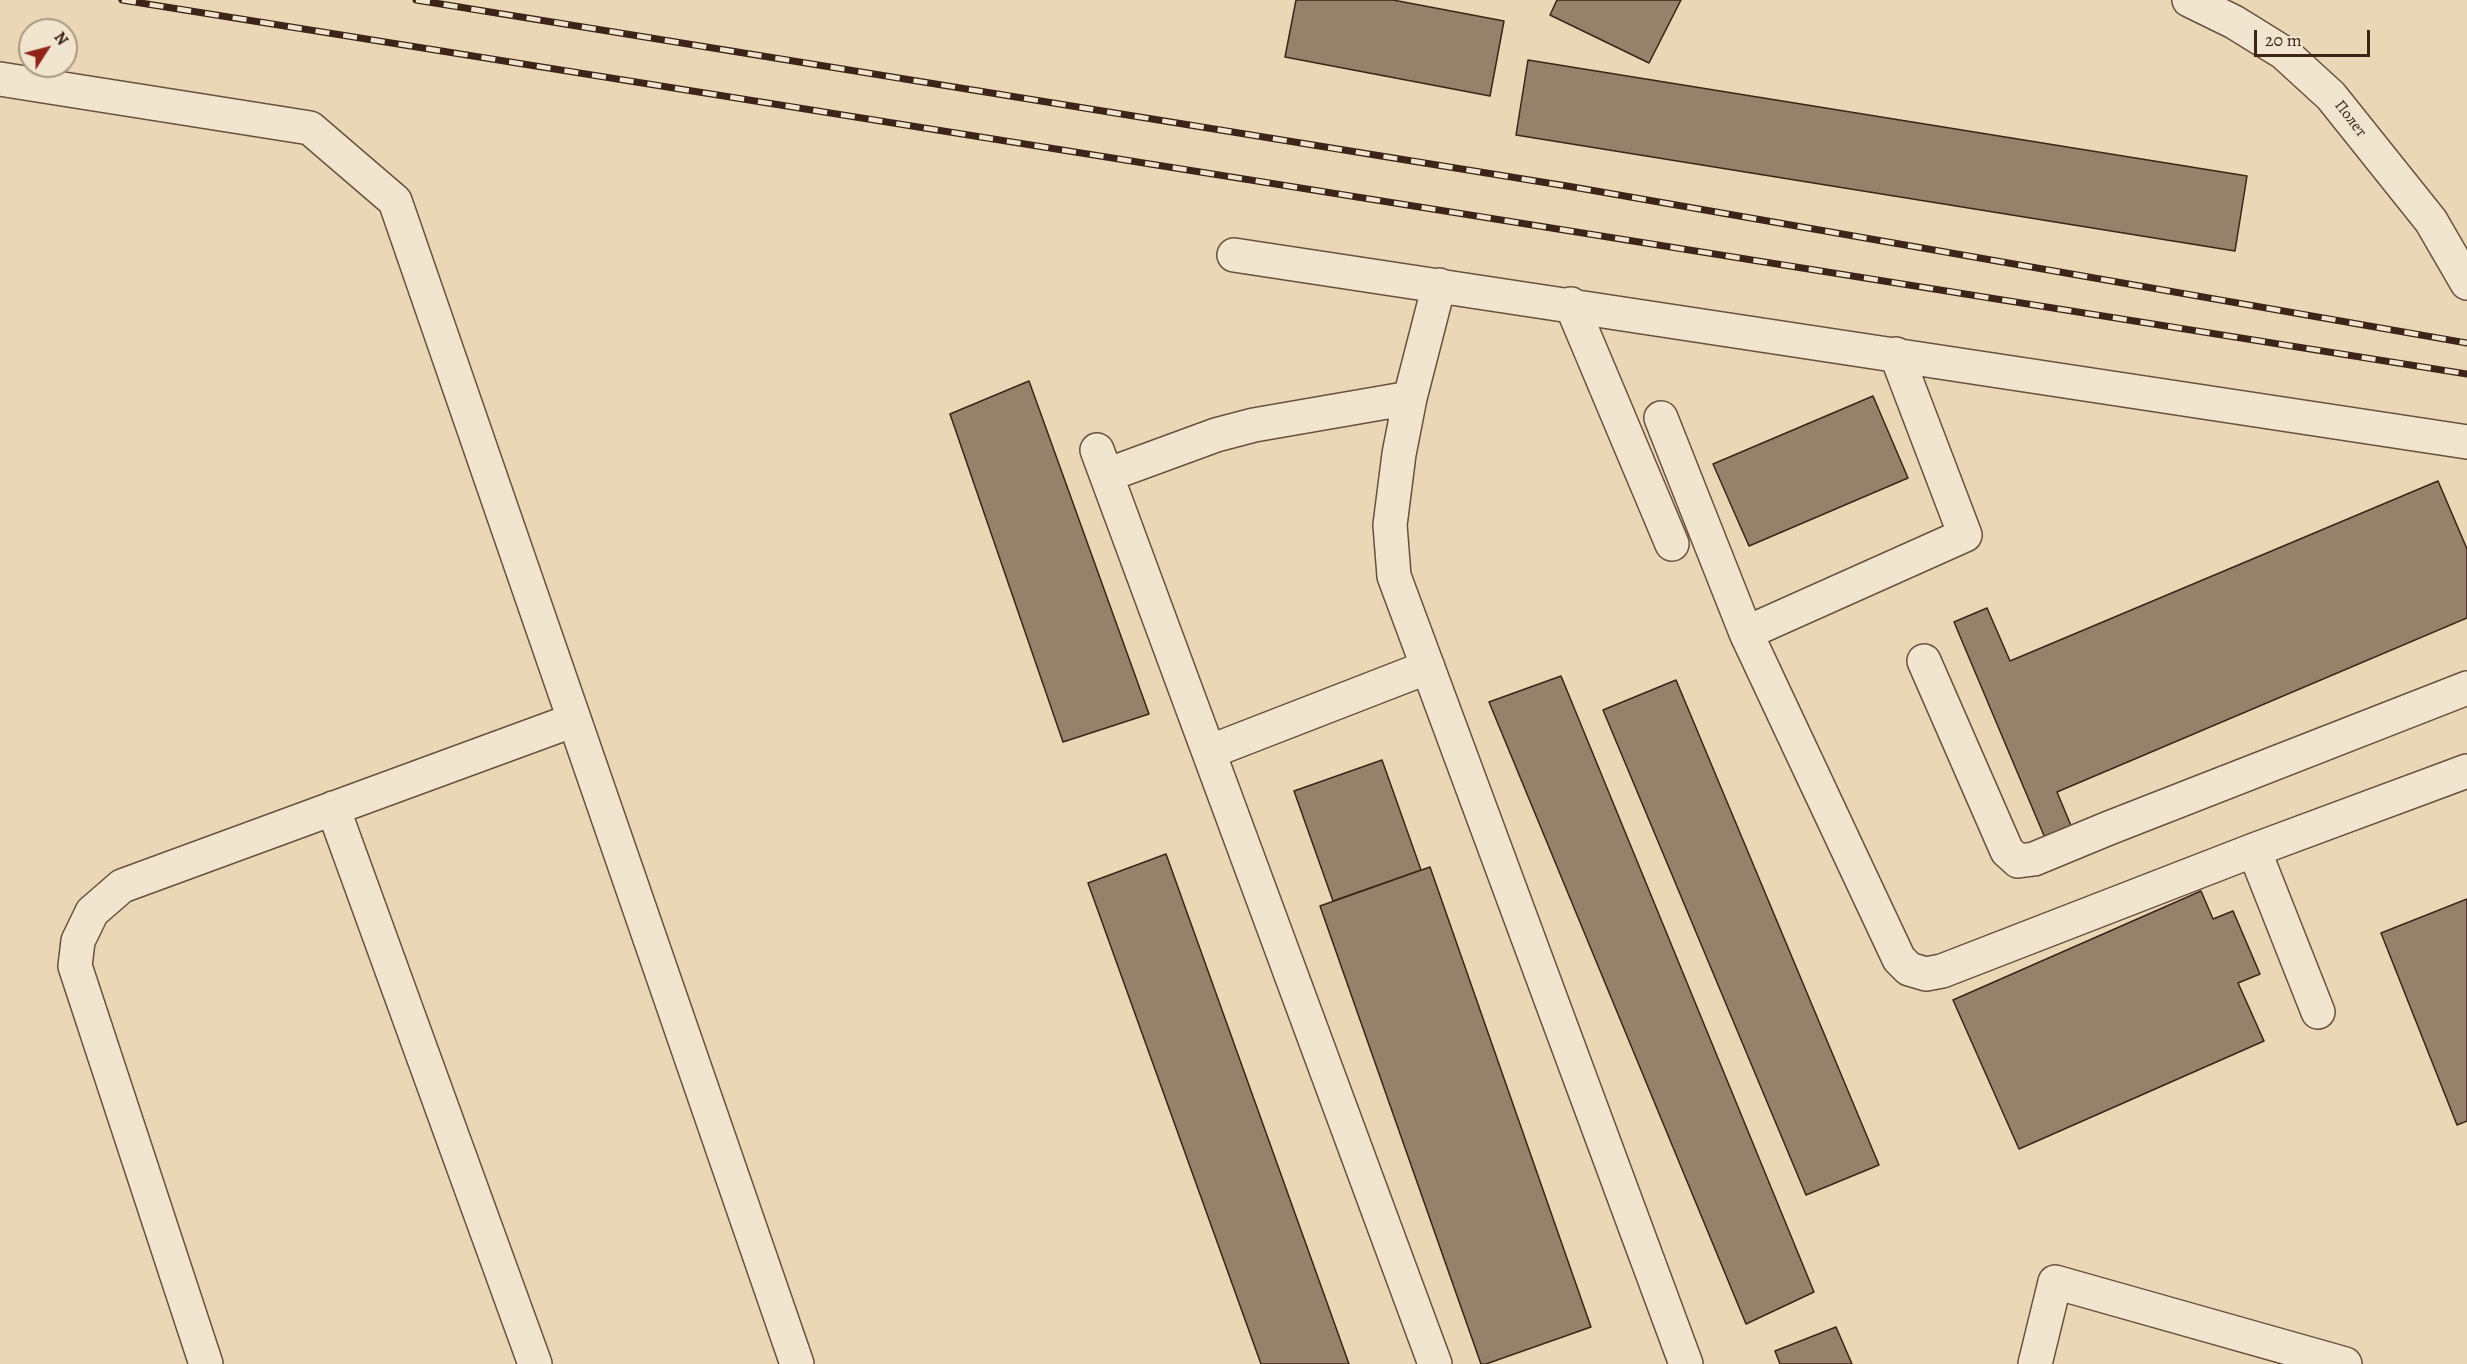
<!DOCTYPE html>
<html>
<head>
<meta charset="utf-8">
<style>
	body { margin:0 }
	#map { position:relative; width:2467px; height:1364px; overflow:hidden; background:#e9d7b5; font-family:Alegreya,serif }
	canvas { display:block }
	.north { position:absolute; left:18px; top:18px; width:60px; height:60px; box-sizing:border-box; background:#f1e5cf; border:2px solid #a99886; border-radius:50%; rotate:54deg; font-size:16px; font-weight:700; line-height:24px; text-align:center; color:#3d2418 }
	.north::after { content:''; display:block; margin:auto; width:21px; height:27px; background:#8f2418; clip-path:polygon(50% 0,100% 100%,50% 72%,0 100%) }
	.scale { position:absolute; left:2254px; top:30px; width:116px; height:27px; box-sizing:border-box; border:3px solid #3d2418; border-top:0; padding-left:8px; font-size:18px; line-height:21px; white-space:nowrap; color:#3d2418; -webkit-text-stroke:4px #f1e5cf; paint-order:stroke }
</style>
</head>
<body>
<div id="map">
<canvas width="2467" height="1364"></canvas>
<div class="north">N</div>
<div class="scale">20 m</div>
</div>
<script>
const c = document.querySelector('canvas').getContext('2d');
c.lineJoin = 'round';
function fill(path, color) {
  c.fillStyle = color;
  c.fill(path, 'evenodd');
}
function poly(rows) {
  const path = new Path2D();
  for (const r of rows) {
    path.moveTo(r[0], r[1]);
    for (let i = 2; i < r.length; i += 2) path.lineTo(r[i], r[i + 1]);
  }
  return path;
}
function strokePath(path, color, width, dash) {
  c.strokeStyle = color;
  c.lineWidth = width;
  c.lineCap = dash ? 'butt' : 'round';
  c.setLineDash(dash || []);
  c.stroke(path);
}
function write(font, color, halo, rows, align = 'center') {
  c.font = font + ' Alegreya,serif';
  c.lineWidth = 5;
  c.setLineDash([]);
  c.textBaseline = 'middle';
  c.strokeStyle = halo;
  c.fillStyle = color;
  for (const [text, x, y, turn = 0] of rows) {
    c.save();
    c.translate(x, y);
    c.rotate((+turn || 0) * Math.PI / 180);
    c.textAlign = isNaN(turn) ? turn : align;
    if (halo) c.strokeText(text, 0, 0);
    c.fillText(text, 0, 0);
    c.restore();
  }
}
const building = poly([
	[1296,0,1393,0,1504,21,1490,96,1285,57,1296,0],
	[1557,0,1681,0,1649,63,1550,15,1557,0],
	[1528,60,2247,176,2235,251,1516,135,1528,60],
	[1029,381,1149,714,1063,742,950,414,1029,381],
	[1873,396,1908,478,1749,546,1713,464,1873,396],
	[2438,481,2467,549,2467,618,2057,792,2072,828,2045,838,1954,622,1987,608,2010,661,2438,481],
	[1561,676,1814,1292,1746,1324,1489,702,1561,676],
	[1676,680,1879,1165,1806,1195,1603,710,1676,680],
	[1382,760,1421,870,1333,901,1294,791,1382,760],
	[1166,854,1349,1364,1261,1364,1088,883,1166,854],
	[1430,867,1591,1327,1486,1364,1481,1364,1320,906,1430,867],
	[2201,891,2213,919,2233,911,2260,974,2238,983,2264,1041,2019,1149,1953,1000,2201,891],
	[2467,899,2467,1121,2457,1125,2381,933,2467,899],
	[1836,1327,1852,1364,1780,1364,1775,1351,1836,1327]
]);
const minor = poly([
	[2189,0,2234,22,2284,53,2331,96,2431,221,2467,283],
	[0,79,310,128,395,201,797,1364],
	[1234,255,2467,442],
	[1439,285,1410,398,1399,454,1390,525,1394,576,1686,1364],
	[1571,304,1672,544],
	[1661,418,1746,633,1965,535,1896,354],
	[1097,450,1435,1364],
	[1107,475,1216,435,1254,425,1410,398],
	[1746,633,1899,959,1909,969,1926,974,1942,971,2254,850,2467,771],
	[1924,661,2007,851,2018,861,2034,859,2109,828,2467,688],
	[1209,752,1428,667],
	[333,808,535,1364],
	[2254,850,2318,1012],
	[206,1364,75,966,78,941,92,912,122,886,574,720],
	[2035,1364,2055,1282,2345,1364]
]);
const rail = poly([
	[122,0,2467,374],
	[416,0,1573,187,2467,343]
]);
const streetNames = [
	["Полет",2350,119,52]
];
fill(building, '#96816a');
strokePath(building, '#3d2418', 1.5);
strokePath(minor, '#68513f', 36);
strokePath(minor, '#f1e5cf', 33);
strokePath(rail, '#3d2418', 7);
strokePath(rail, '#f1e5cf', 4.5, [14]);
write('16px', '#3d2418', '#f1e5cf', streetNames);
</script>
</body>
</html>
